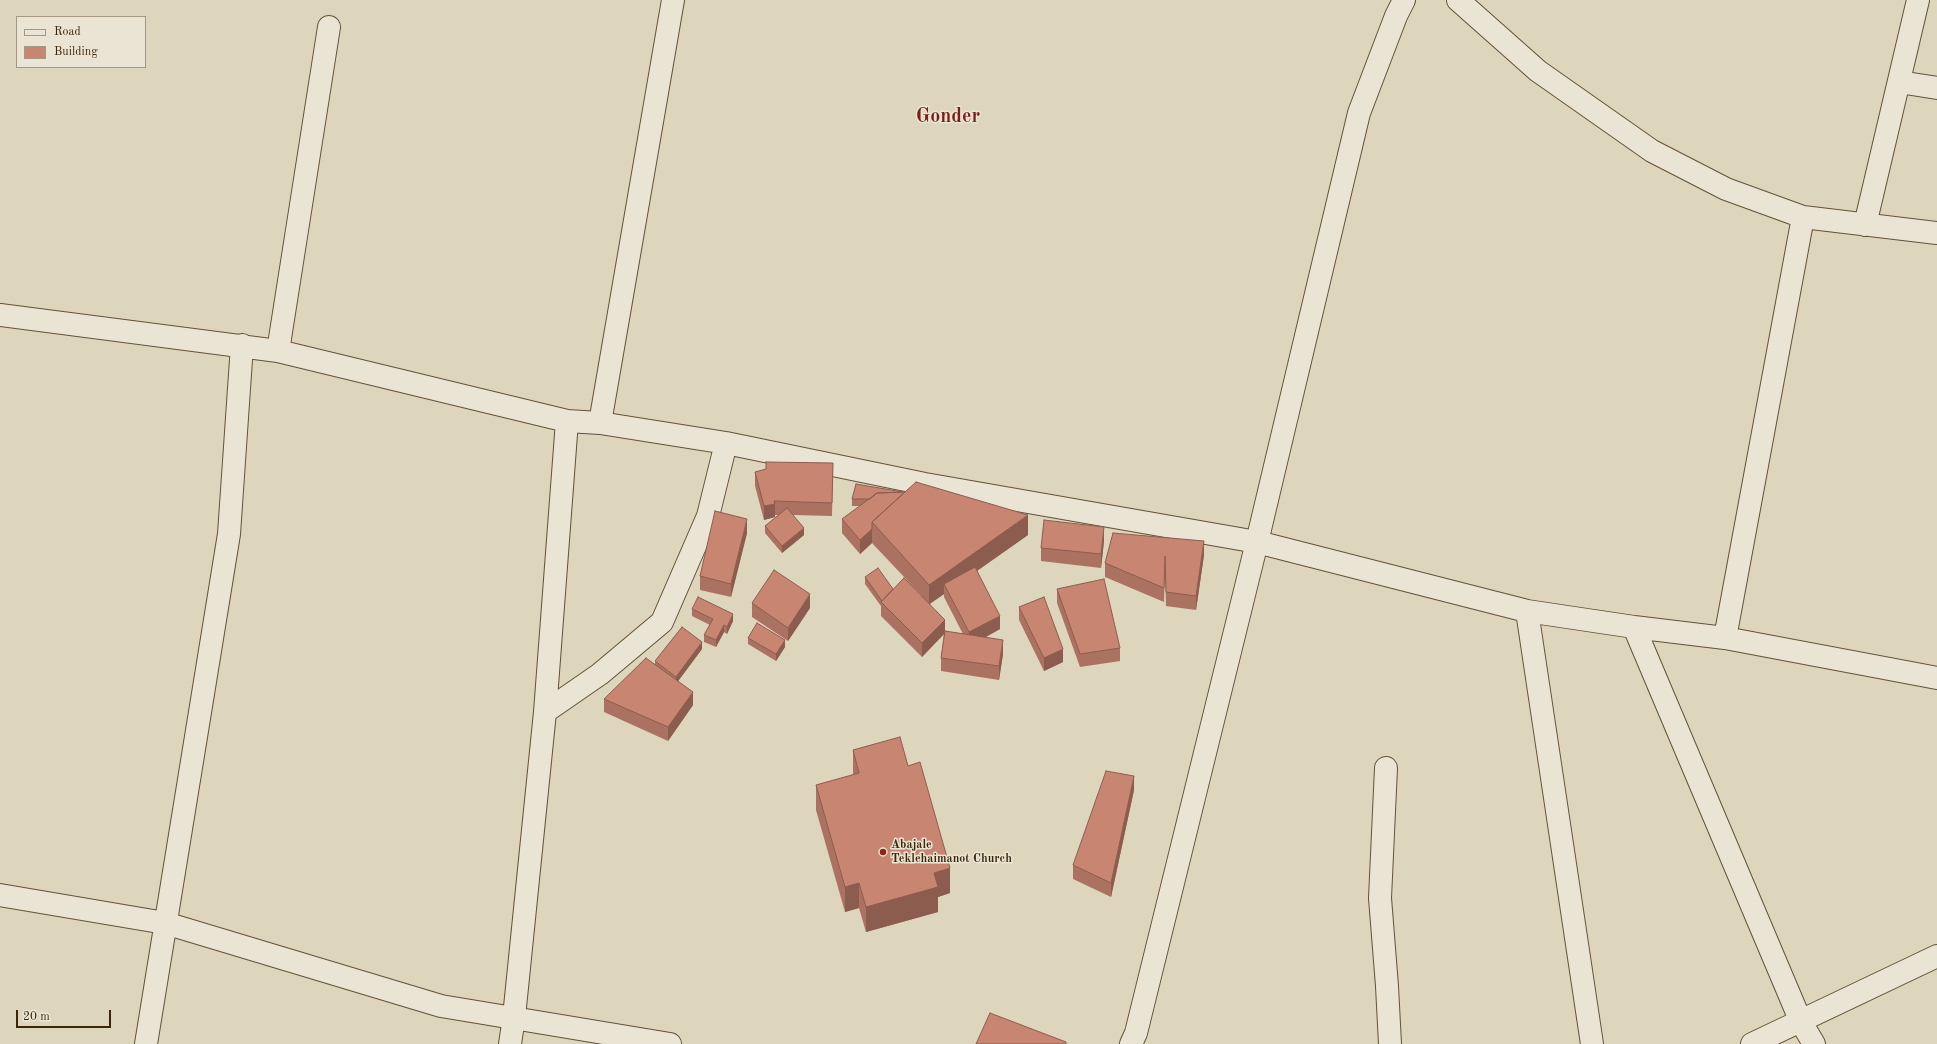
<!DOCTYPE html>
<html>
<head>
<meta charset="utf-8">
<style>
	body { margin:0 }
	#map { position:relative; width:1937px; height:1044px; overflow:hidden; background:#ddd5bc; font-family:"Old Standard TT",serif }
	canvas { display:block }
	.legend { position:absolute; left:16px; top:16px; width:130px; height:52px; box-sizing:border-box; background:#e9e4d3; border:1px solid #a59882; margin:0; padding:5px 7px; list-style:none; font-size:12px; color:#3e2509 }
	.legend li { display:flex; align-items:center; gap:8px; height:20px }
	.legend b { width:20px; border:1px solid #a59882 }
	.scale { position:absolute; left:16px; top:1010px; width:95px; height:18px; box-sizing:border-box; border:2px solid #3e2509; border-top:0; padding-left:5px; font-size:12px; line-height:14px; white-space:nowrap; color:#3e2509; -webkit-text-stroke:3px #e9e4d3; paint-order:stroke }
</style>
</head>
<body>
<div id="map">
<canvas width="1937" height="1044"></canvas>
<ul class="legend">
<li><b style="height:5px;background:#e9e4d3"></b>Road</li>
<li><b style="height:11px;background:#c88571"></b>Building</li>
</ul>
<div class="scale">20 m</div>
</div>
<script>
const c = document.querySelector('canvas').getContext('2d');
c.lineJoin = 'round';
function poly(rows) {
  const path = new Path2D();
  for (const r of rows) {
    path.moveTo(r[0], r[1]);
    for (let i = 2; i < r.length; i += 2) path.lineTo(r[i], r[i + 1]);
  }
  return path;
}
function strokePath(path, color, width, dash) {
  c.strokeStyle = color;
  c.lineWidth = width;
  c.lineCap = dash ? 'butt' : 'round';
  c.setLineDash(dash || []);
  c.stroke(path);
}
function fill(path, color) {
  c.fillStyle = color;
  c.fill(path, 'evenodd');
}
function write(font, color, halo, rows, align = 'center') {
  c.font = font + ' "Old Standard TT",serif';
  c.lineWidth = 3;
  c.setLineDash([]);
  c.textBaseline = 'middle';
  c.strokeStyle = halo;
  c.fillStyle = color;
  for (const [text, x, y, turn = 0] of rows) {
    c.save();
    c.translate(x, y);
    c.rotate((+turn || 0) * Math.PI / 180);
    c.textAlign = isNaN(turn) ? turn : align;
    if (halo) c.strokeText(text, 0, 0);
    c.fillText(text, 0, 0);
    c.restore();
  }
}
const minor = poly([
	[1458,0,1538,71,1652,151,1726,189,1803,217,1937,233],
	[1899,82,1937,88],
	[1865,225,1918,0],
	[0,315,278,351,567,421,600,423,726,443,925,484,1257,542,1527,611,1634,627,1725,638,1937,678],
	[278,351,329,27],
	[600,423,673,0],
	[1527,611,1592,1044],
	[1634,627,1801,1022,1814,1044],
	[1725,638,1803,217],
	[545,712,600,674,662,622,708,516,726,443],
	[1386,768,1380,898,1387,986,1390,1044],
	[0,895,165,923,441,1006,670,1044],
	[146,1044,229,534,242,345],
	[510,1044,514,1017,545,712,567,421],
	[1131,1044,1136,1033,1257,542,1359,113,1396,16,1404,0],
	[1752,1044,1937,956]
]);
const wall = poly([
	[833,463,832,516,793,515,804,535,782,553,765,533,765,526,779,515,775,515,775,517,764,520,755,486,755,472],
	[856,484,1028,535,977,571,1000,629,986,637,1003,654,999,680,941,671,941,658,944,634,922,657,881,616,881,606,865,584,865,577,893,589,922,596,872,543,860,554,842,533,842,519,861,506,852,506,852,499],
	[944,594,944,597,963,634,945,631,930,604],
	[747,533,731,597,700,590,700,576],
	[1104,541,1101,568,1041,561,1041,548],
	[1204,555,1196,610,1166,606,1165,569,1164,602,1105,577,1105,563],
	[1057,589,1120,648,1120,661,1080,667,1057,603],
	[752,603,810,608,788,641,752,617],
	[1019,607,1063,662,1044,671,1019,620],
	[692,609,733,621,727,634,724,632,716,647,704,642,704,635,710,625,692,616],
	[748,638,785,647,776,661,748,644],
	[702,649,678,681,693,705,668,741,604,712,604,699,655,665,655,661],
	[853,750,908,766,950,893,938,897,938,912,866,932,859,908,845,912,816,810,816,785,853,775],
	[1134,790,1111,897,1073,879,1073,865]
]);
const shadedWall = poly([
	[775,504,775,517,764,520,764,506],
	[1028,515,1028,535,948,591,944,584,944,594,929,604,929,585],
	[747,519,747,533,731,597,731,584],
	[1104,527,1104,541,1101,568,1101,554],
	[804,528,804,535,782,553,782,546],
	[872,529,872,543,860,554,860,540],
	[1204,541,1204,555,1196,610,1196,596],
	[810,594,810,608,788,641,788,628],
	[733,614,733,621,727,634,727,627],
	[1000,616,1000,629,969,646,969,632],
	[945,620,945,633,922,657,922,643],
	[724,625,724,632,716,647,716,640],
	[785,640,785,647,776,661,776,654],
	[1003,640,1003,654,999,680,999,666],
	[702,642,702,649,676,684,676,677],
	[1063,649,1063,662,1044,671,1044,658],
	[693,692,693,705,668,741,668,727],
	[1134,776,1134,790,1111,897,1111,883],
	[950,868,950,893,938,897,938,912,866,932,866,907,934,873],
	[859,883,859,908,845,912,845,887]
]);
const building = poly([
	[766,462,833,463,832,503,774,501,775,504,764,506,755,472,766,469,766,462],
	[916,482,1028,515,929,585,872,522,916,482],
	[856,484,903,492,877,493,870,499,852,499,856,484],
	[905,492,872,522,872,529,860,540,842,519,877,493,905,492],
	[787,508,804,528,782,546,765,526,787,508],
	[715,511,747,519,731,584,700,576,715,511],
	[1044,520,1104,527,1101,554,1041,548,1044,520],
	[1113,533,1204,541,1196,596,1166,592,1165,556,1164,588,1105,563,1113,533],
	[975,567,1000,616,969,632,944,584,975,567],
	[878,568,893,589,882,601,865,577,878,568],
	[774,570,810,594,788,628,752,603,774,570],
	[904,578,945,620,922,643,881,602,904,578],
	[1104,579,1120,648,1080,654,1057,589,1104,579],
	[698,597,733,614,727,627,724,625,716,640,704,635,713,619,692,609,698,597],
	[1044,597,1063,649,1044,658,1019,607,1044,597],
	[757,623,785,640,776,654,748,638,757,623],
	[682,627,702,642,676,677,655,661,682,627],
	[945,631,1003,640,999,666,941,658,945,631],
	[646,658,693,692,668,727,604,699,646,658],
	[900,737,908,766,920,762,950,868,934,873,938,887,866,907,859,883,845,887,816,785,859,773,853,750,900,737],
	[1106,771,1134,776,1111,883,1073,865,1106,771],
	[990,1013,1066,1042,1066,1044,976,1044,990,1013]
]);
const markers = [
	[883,852,4,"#8f2418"]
];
const poiNames = [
	["Abajale",891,845],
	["Teklehaimanot Church",891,859]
];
const townNames = [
	["Gonder",948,117]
];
strokePath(minor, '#665136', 24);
strokePath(minor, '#e9e4d3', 22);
fill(wall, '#ac7261');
fill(shadedWall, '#8c5d4f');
fill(building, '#c88571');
strokePath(building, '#8c5d4f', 1);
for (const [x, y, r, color] of markers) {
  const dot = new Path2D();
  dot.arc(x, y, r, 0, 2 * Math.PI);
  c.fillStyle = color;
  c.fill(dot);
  strokePath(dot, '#e9e4d3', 1.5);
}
write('bold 12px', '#3e2509', '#e9e4d3', poiNames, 'left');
write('bold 20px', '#7a1f14', '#e9e4d3', townNames);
</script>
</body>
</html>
